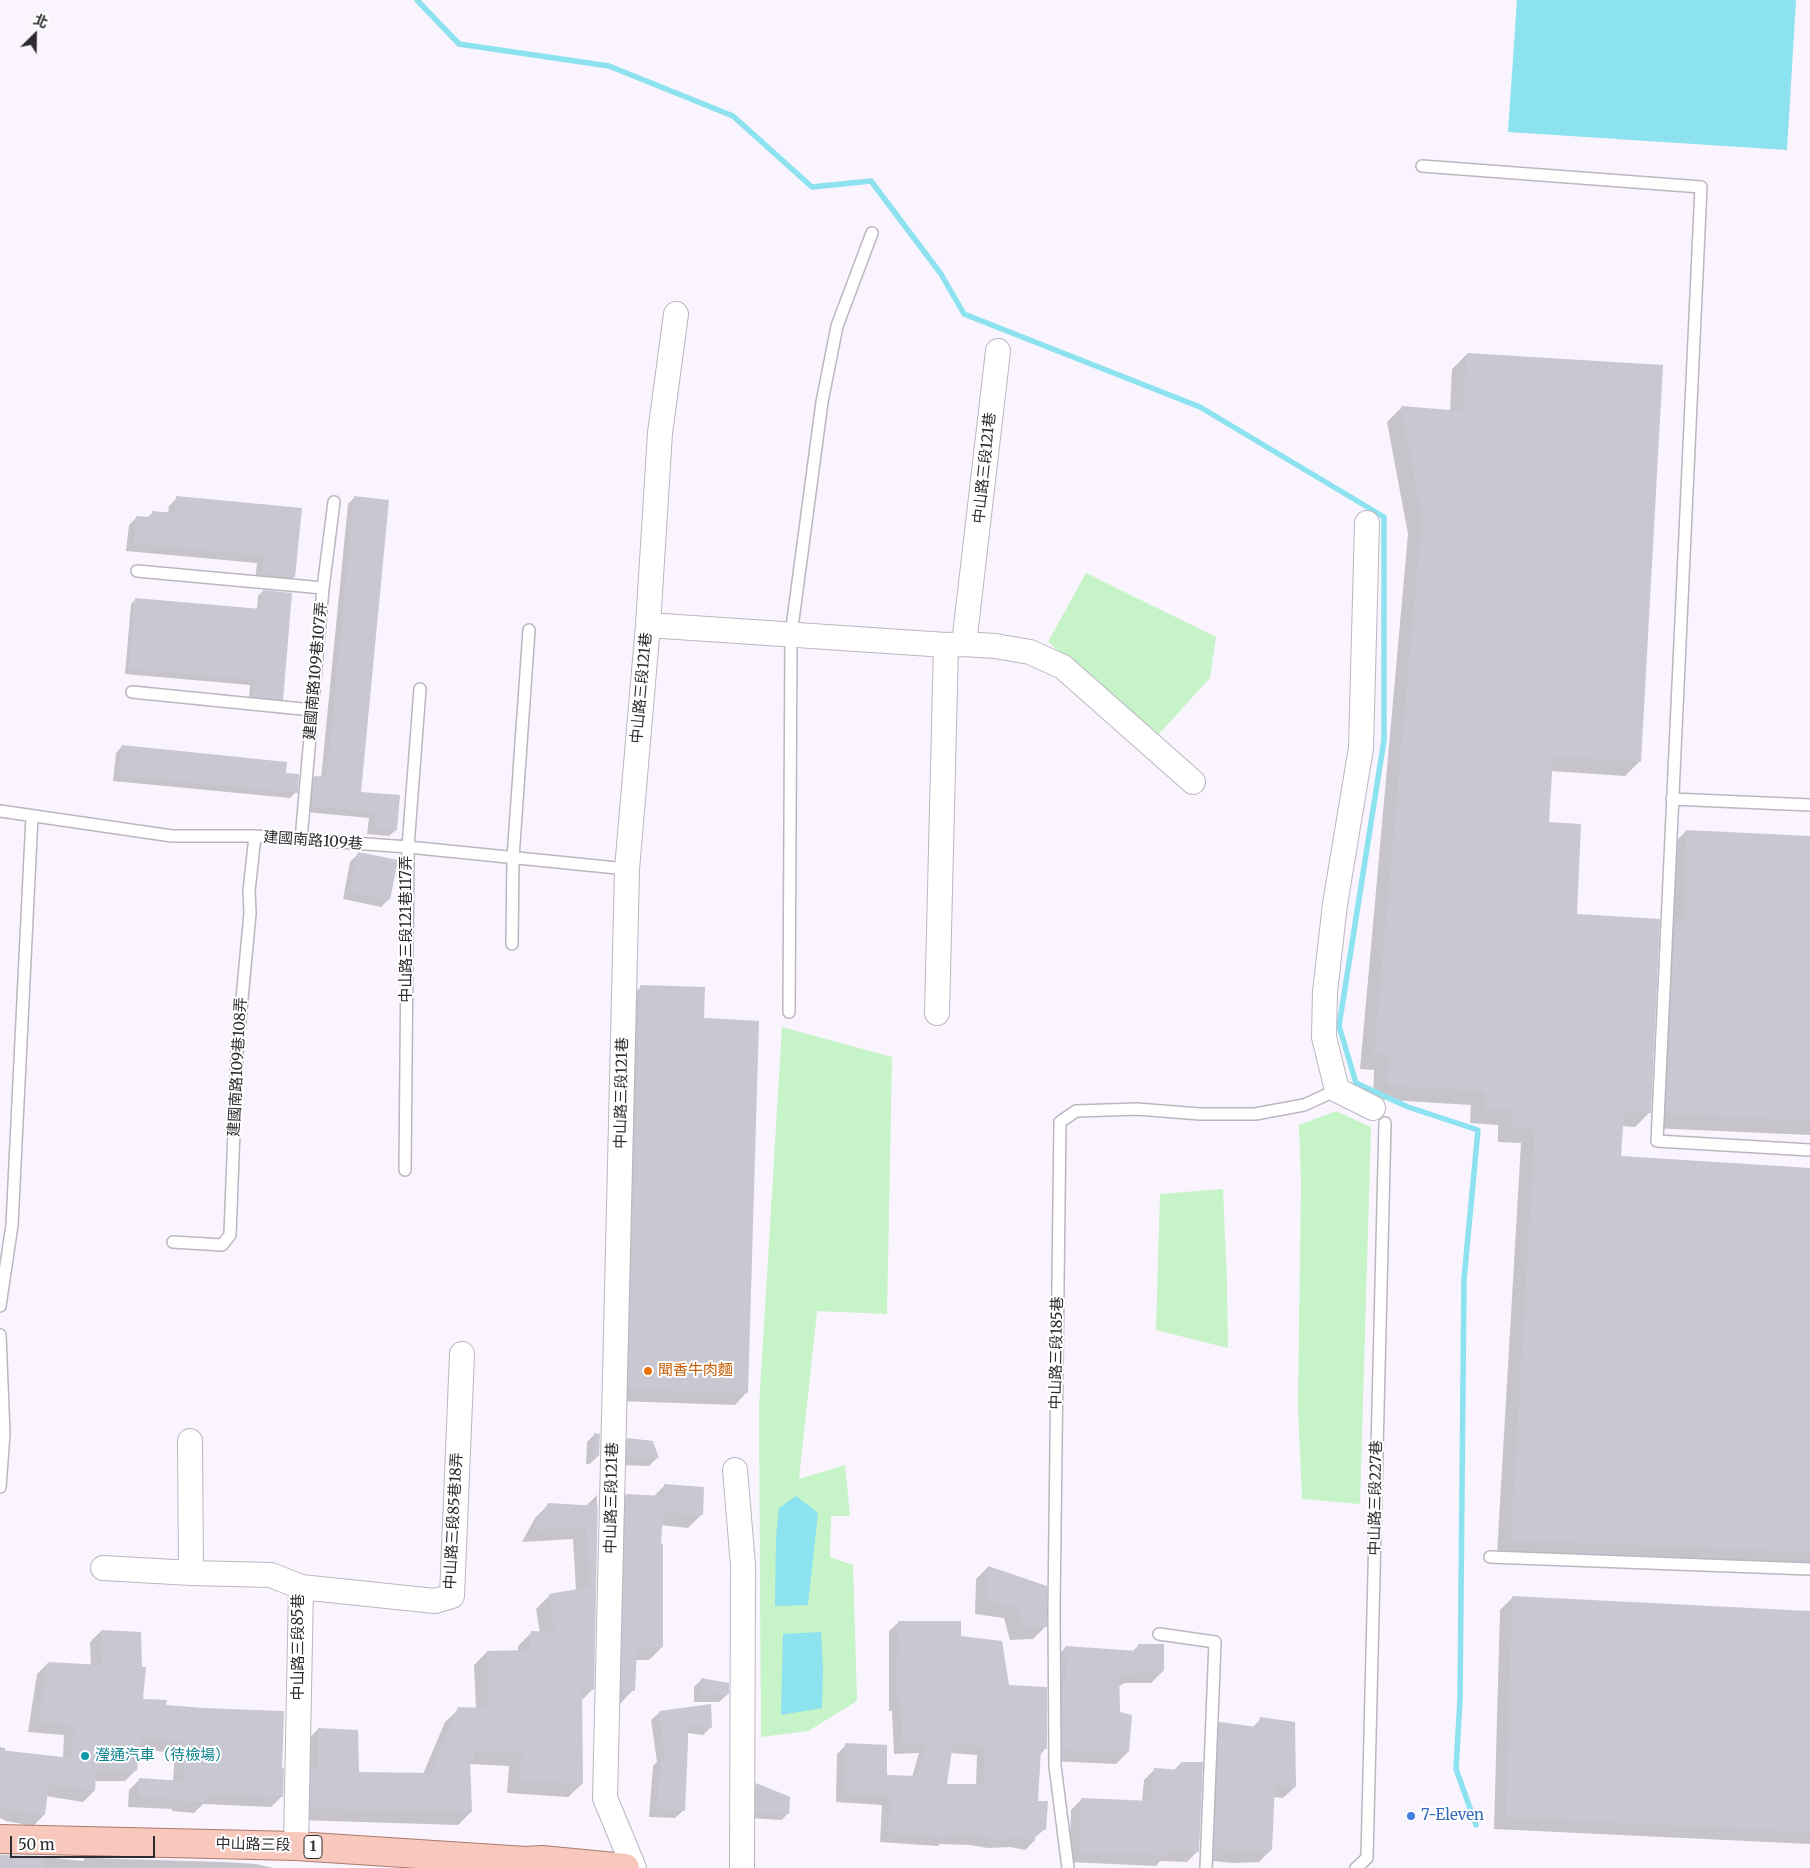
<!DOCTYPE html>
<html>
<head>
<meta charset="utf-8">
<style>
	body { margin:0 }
	#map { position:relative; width:1810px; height:1868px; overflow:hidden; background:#f9f4fe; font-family:Merriweather,"Noto Sans TC",serif }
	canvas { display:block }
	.north { position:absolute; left:10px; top:10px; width:50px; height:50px; -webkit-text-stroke:4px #fff; paint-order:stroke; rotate:23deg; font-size:14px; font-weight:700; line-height:20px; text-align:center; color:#2d2b2f }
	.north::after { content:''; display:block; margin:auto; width:18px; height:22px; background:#2d2b2f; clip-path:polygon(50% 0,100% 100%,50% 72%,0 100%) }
	.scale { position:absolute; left:10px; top:1836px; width:145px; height:22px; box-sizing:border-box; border:2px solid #2d2b2f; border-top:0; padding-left:6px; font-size:15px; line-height:18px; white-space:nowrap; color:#2d2b2f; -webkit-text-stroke:4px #fff; paint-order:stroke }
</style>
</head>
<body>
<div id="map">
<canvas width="1810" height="1868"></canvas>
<div class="north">北</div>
<div class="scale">50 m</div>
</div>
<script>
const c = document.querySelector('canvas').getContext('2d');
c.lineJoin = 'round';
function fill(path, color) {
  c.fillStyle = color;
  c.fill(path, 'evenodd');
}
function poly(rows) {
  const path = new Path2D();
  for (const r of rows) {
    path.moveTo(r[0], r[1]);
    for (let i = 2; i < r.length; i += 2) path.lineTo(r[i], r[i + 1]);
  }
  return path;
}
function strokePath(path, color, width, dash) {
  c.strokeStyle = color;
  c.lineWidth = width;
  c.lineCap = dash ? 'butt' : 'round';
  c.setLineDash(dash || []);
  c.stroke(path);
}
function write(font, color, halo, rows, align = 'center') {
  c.font = font + ' Merriweather,"Noto Sans TC",serif';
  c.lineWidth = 4;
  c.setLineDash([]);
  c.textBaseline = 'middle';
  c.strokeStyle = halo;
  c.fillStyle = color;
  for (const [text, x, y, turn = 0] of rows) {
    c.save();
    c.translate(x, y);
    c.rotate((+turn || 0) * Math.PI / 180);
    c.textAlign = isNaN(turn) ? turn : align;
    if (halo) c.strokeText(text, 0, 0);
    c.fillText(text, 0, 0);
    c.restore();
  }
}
const green = poly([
	[1086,573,1216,637,1210,678,1158,735,1048,642],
	[782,1027,892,1057,887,1314,817,1311,799,1479,845,1465,850,1516,831,1516,830,1557,853,1565,857,1701,808,1731,761,1737,759,1408],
	[1336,1111,1371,1127,1360,1504,1302,1499,1298,1405,1301,1182,1299,1125],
	[1223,1189,1227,1283,1228,1348,1156,1330,1160,1194]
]);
const water = poly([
	[1517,0,1796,0,1787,150,1508,132],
	[796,1496,818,1513,808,1605,775,1606,776,1537,779,1508],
	[821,1632,823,1669,822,1708,781,1715,783,1634]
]);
const shadow = poly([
	[1467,354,1640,761,1625,776,1551,771,1548,823,1575,915,1650,1112,1635,1127,1622,1126,1620,1157,1810,1170,1810,1566,1497,1554,1521,1143,1498,1142,1498,1125,1470,1123,1471,1105,1373,1099,1374,1070,1360,1069,1408,534,1387,422,1401,408,1450,412,1452,369],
	[355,497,360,793,396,830,389,836,367,834,369,818,306,812,308,784,315,777,321,778,348,504],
	[177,498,301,509,294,577,286,585,255,582,257,563,126,551,129,525,137,517,147,518,153,512,168,513,169,506],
	[263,591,282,699,277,704,249,701,250,685,125,674,131,604,136,599,257,610,258,596],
	[122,746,284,774,296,792,290,798,113,781,116,753],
	[1686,831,1810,837,1810,1135,1651,1128,1660,936,1671,925,1671,846],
	[358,854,389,899,381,907,343,899,350,862],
	[641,987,703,1020,747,1392,735,1405,617,1401,628,999],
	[595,1434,598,1456,590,1464,586,1464,587,1442],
	[628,1439,657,1458,649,1466,619,1465,620,1447],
	[665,1485,702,1514,688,1528,661,1525,660,1545,662,1647,649,1660,635,1660,633,1690,620,1704,609,1703,613,1508,626,1495,653,1497],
	[597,1495,593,1689,581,1701,582,1784,568,1797,507,1793,509,1766,469,1764,471,1812,458,1825,298,1820,305,1743,318,1729,358,1773,423,1774,445,1722,459,1709,476,1709,474,1665,487,1652,518,1651,518,1646,532,1632,540,1633,536,1609,550,1595,576,1591,573,1539,522,1542,535,1518,549,1504,586,1506],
	[988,1567,1046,1587,1045,1627,1033,1639,1010,1640,1004,1618,975,1614,976,1579],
	[1512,1598,1810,1612,1810,1844,1494,1829,1500,1610],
	[899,1622,960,1637,1008,1686,1046,1748,1039,1756,1037,1802,1045,1829,1034,1838,1034,1841,1025,1850,1010,1847,988,1848,970,1845,940,1844,938,1846,880,1842,882,1805,836,1802,837,1754,846,1745,885,1776,912,1777,919,1753,894,1754,892,1711,889,1711,889,1631],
	[950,1753,977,1755,976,1786,945,1785],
	[101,1631,142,1700,165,1706,281,1770,282,1796,271,1807,203,1804,194,1813,172,1811,172,1809,128,1807,129,1790,140,1779,173,1782,175,1753,138,1749,136,1770,125,1781,94,1781,94,1791,83,1802,46,1796,44,1815,33,1826,6,1821,0,1818,0,1747,5,1748,5,1752,63,1758,64,1735,28,1732,37,1674,48,1663,91,1666,90,1642],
	[1138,1646,1163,1671,1151,1683,1125,1683,1118,1687,1119,1713,1128,1752,1116,1764,1051,1761,1054,1659,1066,1647,1132,1652],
	[702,1679,728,1694,719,1702,694,1702,694,1687],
	[660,1712,711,1727,703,1735,687,1733,684,1810,675,1818,649,1817,653,1766,657,1762,651,1720],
	[1261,1719,1295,1787,1283,1798,1273,1797,1271,1850,1259,1862,1233,1863,1203,1860,1208,1735,1220,1723,1252,1728],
	[1181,1763,1198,1851,1187,1862,1160,1861,1156,1866,1069,1862,1071,1810,1081,1800,1142,1802,1144,1780,1155,1769,1174,1770],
	[756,1784,788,1813,782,1820,750,1818,750,1791],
	[0,1856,44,1857,83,1861,85,1858,224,1862,256,1864,273,1868,0,1868]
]);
const stream = poly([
	[417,0,459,44,609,66,733,116,812,187,871,181,941,274,964,314,1200,407,1384,517,1384,740,1339,1026,1356,1083,1408,1107,1478,1130,1464,1279,1460,1700,1456,1769,1476,1825]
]);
const building = poly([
	[1467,353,1663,365,1641,762,1553,756,1549,822,1581,824,1577,914,1660,919,1651,1113,1624,1111,1621,1156,1810,1168,1810,1552,1511,1540,1535,1129,1512,1128,1513,1110,1484,1109,1485,1091,1387,1085,1389,1055,1374,1054,1422,519,1401,406,1463,411],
	[176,496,302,508,295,577,262,574,264,555,134,544,136,516,152,517,152,511,175,513],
	[354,496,389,500,361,792,400,795,397,830,373,828,375,812,311,806,314,776,327,777],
	[263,590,292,593,283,700,253,697,255,680,129,669,135,598,261,609],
	[122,745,287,762,286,773,299,774,298,793,119,775],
	[1686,830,1810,836,1810,1120,1666,1114,1675,920,1685,920],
	[358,852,398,860,390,900,350,892],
	[640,985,705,987,704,1018,759,1021,748,1393,628,1389],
	[594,1433,600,1434,599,1456,594,1456],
	[627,1438,653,1441,659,1458,627,1457],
	[664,1484,704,1487,703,1515,663,1512,661,1544,663,1544,663,1647,637,1647,635,1691,621,1691,626,1494,664,1496],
	[598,1492,594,1690,582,1689,583,1784,520,1780,522,1753,474,1750,474,1759,470,1759,472,1812,336,1809,310,1807,311,1767,318,1767,318,1728,358,1730,359,1772,430,1773,458,1707,489,1708,487,1651,530,1650,531,1631,555,1632,549,1594,589,1587,586,1526,534,1530,548,1503,598,1506],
	[988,1566,1047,1586,1047,1627,1023,1628,1017,1606,987,1602],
	[1512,1596,1810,1611,1810,1832,1506,1817],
	[898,1621,961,1621,961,1636,1002,1641,1009,1685,1047,1687,1047,1749,1041,1749,1038,1801,1048,1801,1046,1830,1036,1829,1035,1841,1019,1838,998,1839,980,1836,949,1835,949,1837,889,1833,890,1796,844,1794,845,1743,887,1745,887,1775,918,1776,927,1744,903,1745,901,1702,897,1702],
	[953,1743,985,1746,985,1784,947,1784],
	[101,1630,141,1632,142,1667,146,1667,143,1699,167,1700,166,1705,203,1708,284,1711,282,1768,284,1768,283,1797,207,1794,206,1803,182,1801,182,1799,138,1797,139,1778,183,1781,185,1743,140,1737,137,1771,96,1771,95,1791,49,1784,45,1815,0,1808,0,1750,72,1758,74,1725,38,1722,48,1662,102,1665],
	[1138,1644,1164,1644,1164,1671,1133,1671,1133,1676,1119,1675,1120,1712,1132,1715,1129,1752,1062,1750,1062,1684,1067,1684,1065,1646,1138,1651],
	[701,1678,729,1683,729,1694,701,1695],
	[711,1704,712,1728,688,1724,688,1743,685,1811,657,1809,661,1757,665,1757,659,1711],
	[1260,1717,1295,1722,1296,1787,1275,1785,1272,1850,1245,1852,1214,1848,1219,1722,1258,1727],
	[1181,1762,1203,1762,1199,1852,1168,1851,1168,1855,1079,1852,1081,1798,1151,1801,1154,1768,1181,1770],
	[756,1783,790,1797,789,1814,756,1812],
	[0,1855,44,1856,44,1868,0,1868]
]);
const lane = poly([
	[1422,166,1701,187,1657,1141,1810,1150],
	[137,571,323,588],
	[132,692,312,710],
	[1672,799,1810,805],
	[0,811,172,836,255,836,408,847,627,869],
	[301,840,323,588,334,502],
	[512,944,513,858,529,630],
	[789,1012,791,635,822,402,837,326,872,233],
	[405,1170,408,847,420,689],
	[173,1242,222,1245,230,1235,237,1053,250,913,249,891,255,836],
	[0,1306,12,1225,32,816],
	[0,1335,4,1434,0,1487],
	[1490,1557,1810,1569],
	[1159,1634,1215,1642,1206,1868],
	[1068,1868,1055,1766,1054,1609,1060,1122,1076,1111,1137,1109,1200,1114,1255,1114,1304,1105,1337,1090],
	[1356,1868,1367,1858,1385,1123]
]);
const street = poly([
	[1367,523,1361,748,1335,904,1325,992,1324,1037,1337,1090,1373,1108],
	[648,625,946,645,964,644,995,646,1030,652,1063,667,1193,782],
	[964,644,998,351],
	[937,1013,946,645],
	[190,1441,191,1573],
	[735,1470,743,1565,742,1868],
	[103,1568,191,1573,271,1575,301,1587,435,1601,452,1596,462,1354],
	[296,1846,301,1587],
	[634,1868,605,1798,627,869,648,625,660,433,676,314]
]);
const primary = poly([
	[0,1839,296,1846,526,1861,542,1860,625,1868]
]);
const markers = [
	[648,1371,5,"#e8710a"],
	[85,1756,5,"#0f9aa8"],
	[1411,1816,5,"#3f7fe0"]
];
const shields = [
	[313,1847,18]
];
const shieldNames = [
	["1",313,1847]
];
const streetNames = [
	["中山路三段121巷",985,468,-84],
	["建國南路109巷107弄",316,671,-85],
	["中山路三段121巷",642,688,-85],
	["建國南路109巷",313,841,4],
	["中山路三段121巷117弄",407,929,-90],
	["建國南路109巷108弄",238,1067,-87],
	["中山路三段121巷",622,1093,-89],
	["中山路三段185巷",1057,1353,-89],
	["中山路三段121巷",612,1498,-89],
	["中山路三段227巷",1376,1498,-89],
	["中山路三段85巷18弄",454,1521,-87],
	["中山路三段85巷",299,1647,-90],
	["中山路三段",253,1845,1]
];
const foodNames = [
	["聞香牛肉麵",658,1371]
];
const cultureNames = [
	["瀅通汽車（待檢場）",95,1756]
];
const shopNames = [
	["7-Eleven",1421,1816]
];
fill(green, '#c6f3c7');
fill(water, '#8ce2ee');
fill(shadow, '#0003');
strokePath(stream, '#8ce2ee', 5.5);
fill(building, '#c8c8d2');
strokePath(lane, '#bbb6c0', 14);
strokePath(street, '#bbb6c0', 26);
strokePath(primary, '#ac7a6c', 30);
strokePath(lane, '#fff', 11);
strokePath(street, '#fff', 24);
strokePath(primary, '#f7c8bb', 28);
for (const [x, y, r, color] of markers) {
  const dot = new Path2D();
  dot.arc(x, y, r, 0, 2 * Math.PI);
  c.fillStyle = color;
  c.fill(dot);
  strokePath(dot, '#fff', 2);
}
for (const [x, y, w] of shields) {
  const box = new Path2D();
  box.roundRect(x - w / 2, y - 11.5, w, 23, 4);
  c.fillStyle = '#fff';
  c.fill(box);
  strokePath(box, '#2d2b2f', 1);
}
write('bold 14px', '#2d2b2f', null, shieldNames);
write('15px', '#2d2b2f', '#fff', streetNames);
write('15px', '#c56008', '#fff', foodNames, 'left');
write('15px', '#0d838f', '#fff', cultureNames, 'left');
write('15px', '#366cbe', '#fff', shopNames, 'left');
</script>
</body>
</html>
